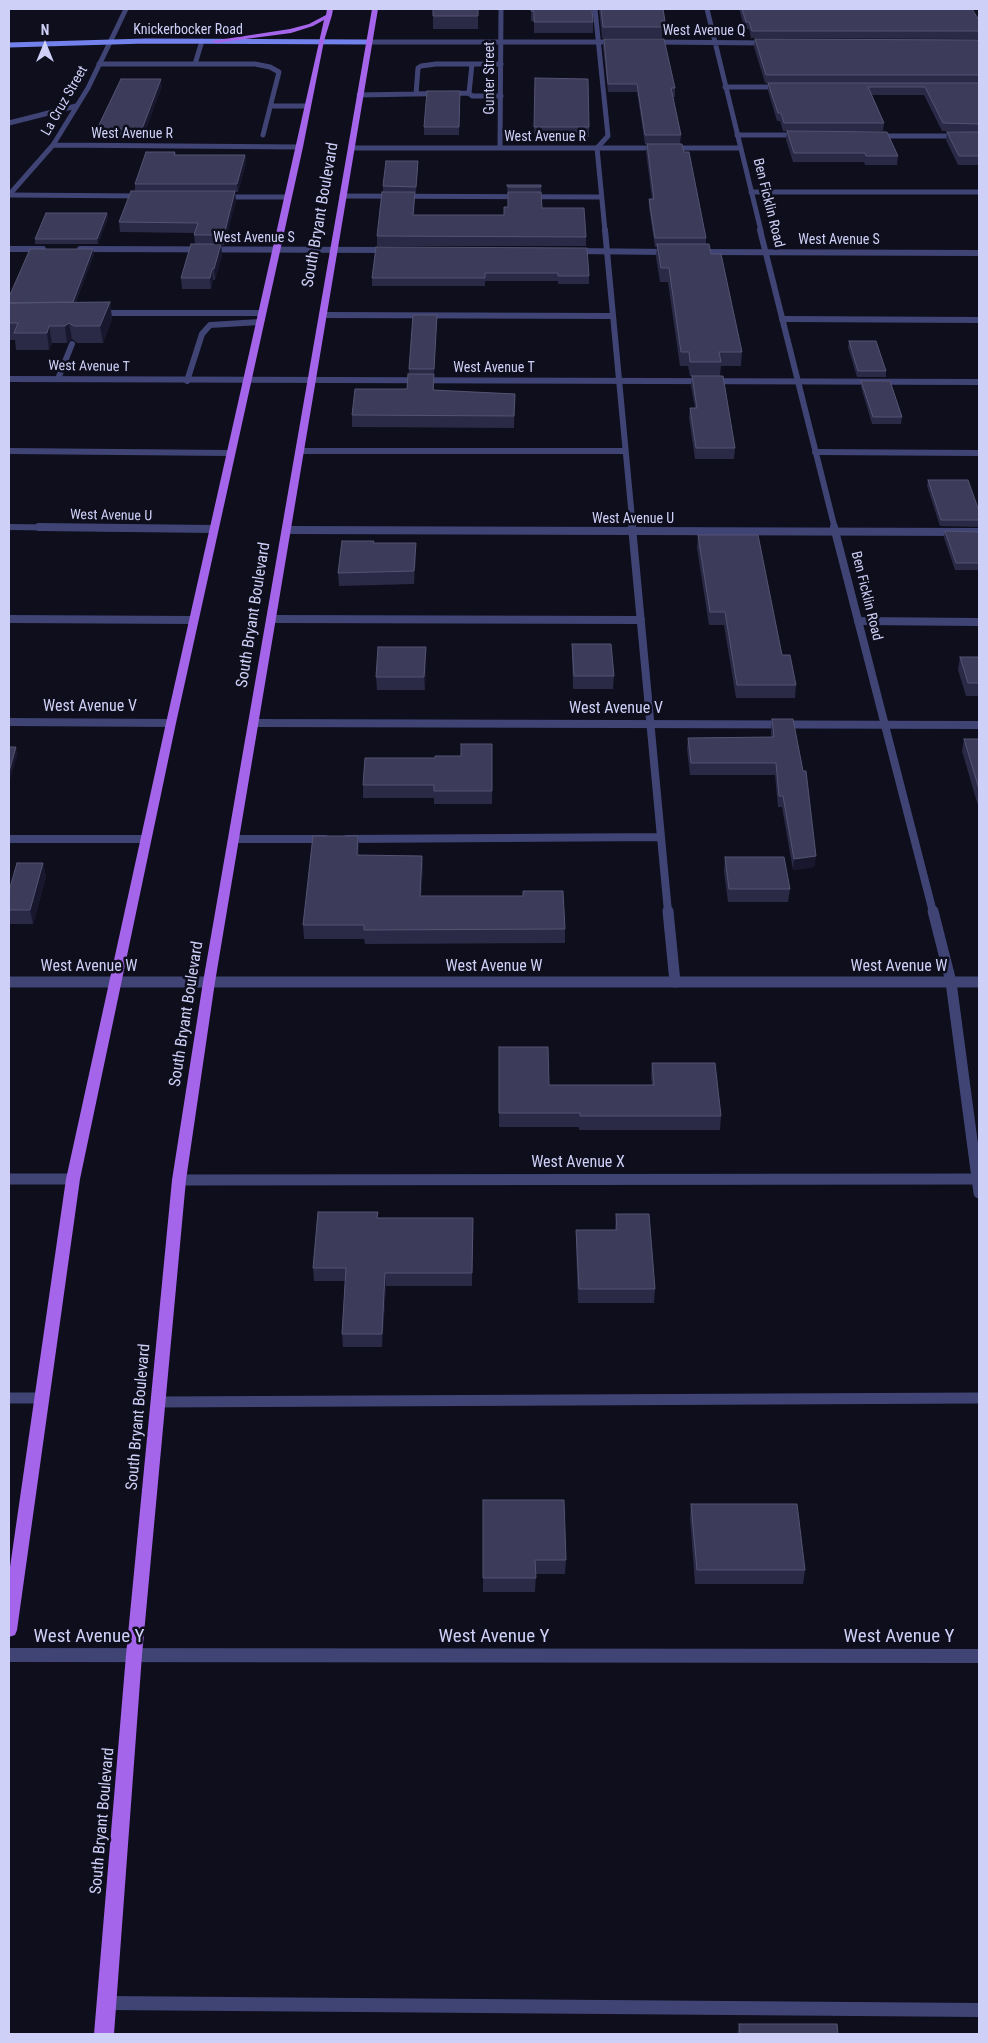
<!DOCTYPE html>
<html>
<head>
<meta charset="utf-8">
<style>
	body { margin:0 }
	#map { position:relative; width:988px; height:2043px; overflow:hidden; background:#0e0e1c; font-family:"Roboto Condensed",sans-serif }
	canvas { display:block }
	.frame { position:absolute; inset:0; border:10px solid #cfd0f8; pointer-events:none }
	.north { position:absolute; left:20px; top:20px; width:50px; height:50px; -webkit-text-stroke:4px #0e0e1c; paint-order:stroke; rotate:0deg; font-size:14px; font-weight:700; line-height:20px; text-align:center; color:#cfd0f8 }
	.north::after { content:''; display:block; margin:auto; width:18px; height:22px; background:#cfd0f8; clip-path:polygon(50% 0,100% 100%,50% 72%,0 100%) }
</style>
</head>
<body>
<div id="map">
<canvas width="988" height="2043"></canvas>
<div class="frame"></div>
<div class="north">N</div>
</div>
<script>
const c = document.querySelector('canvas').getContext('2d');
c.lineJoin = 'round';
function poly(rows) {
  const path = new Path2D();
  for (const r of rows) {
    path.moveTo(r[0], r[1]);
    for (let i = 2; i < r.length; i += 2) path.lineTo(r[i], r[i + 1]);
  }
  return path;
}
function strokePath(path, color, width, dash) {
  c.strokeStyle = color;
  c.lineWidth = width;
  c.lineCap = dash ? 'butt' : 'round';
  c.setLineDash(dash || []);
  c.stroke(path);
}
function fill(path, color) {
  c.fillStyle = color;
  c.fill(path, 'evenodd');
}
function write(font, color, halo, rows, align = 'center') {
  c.font = font + ' "Roboto Condensed",sans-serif';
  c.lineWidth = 5;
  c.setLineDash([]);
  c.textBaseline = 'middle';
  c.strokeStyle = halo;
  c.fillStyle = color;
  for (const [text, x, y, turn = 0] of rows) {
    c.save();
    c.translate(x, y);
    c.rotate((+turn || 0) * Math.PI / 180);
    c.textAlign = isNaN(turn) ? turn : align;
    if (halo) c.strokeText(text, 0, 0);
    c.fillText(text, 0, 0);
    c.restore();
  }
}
const serviceFar4 = poly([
	[595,9,608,136,597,148,605,231],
	[99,64,255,64,270,67,279,72,263,135],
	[195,64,202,41],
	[725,87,781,87],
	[469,93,472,64],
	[416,94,418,68,421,66,436,64,501,64],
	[359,95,469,93,472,96,501,96],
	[271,106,307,106],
	[751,192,979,192],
	[9,195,143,196],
	[342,196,601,197],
	[222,197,288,197]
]);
const serviceFar3 = poly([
	[605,230,633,529],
	[97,313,262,313],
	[323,315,613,316],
	[782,319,979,320],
	[58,379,72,344],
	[187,381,202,334,210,325,260,322],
	[9,451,231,453],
	[300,451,625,451],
	[815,452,979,453]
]);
const serviceFar2 = poly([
	[632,527,668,912],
	[9,619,194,620],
	[271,619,641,620],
	[858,621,979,622],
	[9,839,146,839],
	[234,839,325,839],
	[347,839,661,837]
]);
const serviceFar1 = poly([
	[668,911,675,982],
	[9,1398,42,1398],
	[158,1402,979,1398]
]);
const service = poly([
	[107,2003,979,2010]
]);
const minorFar4 = poly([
	[9,123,76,106],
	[737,135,798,135],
	[875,136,979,136],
	[53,145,300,147],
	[351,148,740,148],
	[500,148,501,9],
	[9,195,53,145,88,88,126,9]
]);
const minorFar3 = poly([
	[9,249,43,249],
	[80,249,388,250],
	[575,251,668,252],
	[698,252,979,253],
	[9,379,979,382],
	[9,527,167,529]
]);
const minorFar2 = poly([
	[39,527,214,529],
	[286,530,979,532],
	[9,722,171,723],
	[254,723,979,725]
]);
const minorFar1 = poly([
	[9,982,979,982],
	[9,1179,73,1179],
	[179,1180,977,1179]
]);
const minor = poly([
	[9,1655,979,1656]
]);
const tertiaryFar3 = poly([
	[707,9,761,231],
	[368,42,616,42],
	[653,42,768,43]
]);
const tertiaryFar2 = poly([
	[760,230,835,529]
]);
const tertiaryFar1 = poly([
	[834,527,933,912]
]);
const tertiary = poly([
	[933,911,951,982,979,1193]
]);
const secondary = poly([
	[9,45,146,41,368,42]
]);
const primary = poly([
	[327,9,333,9,332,15,324,41,303,147,176,723,80,1179,17,1630,15,1635,9,1637,9,1574,66,1179,166,723,324,20,313,26,291,33,215,43,212,41,290,29,309,24,326,15,327,9],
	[372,9,378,9,215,982,186,1180,142,1655,114,2034,94,2034,126,1655,172,1180,203,982,372,9]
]);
const wall = poly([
	[478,9,478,29,433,29,433,16],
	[531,9,592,9,593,22,593,33,534,33,534,21,531,21],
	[599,9,663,9,665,21,665,31,662,31,662,38,602,38],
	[739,9,972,9,979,20,979,39,751,38,749,29,745,29],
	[604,39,675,88,675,97,673,97,681,135,680,144,645,144,637,92,608,92,603,47],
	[755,39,979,40,979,83,765,83,754,47],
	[535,78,589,127,589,137,534,137],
	[768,83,979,83,979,165,958,165,946,140,947,132,965,132,942,131,924,95,872,95,884,123,883,131,783,131,780,121,777,121,768,91],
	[162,86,143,137,98,137,97,129],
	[460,91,459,135,424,135,424,127],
	[787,131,898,156,897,165,865,165,864,162,793,162,786,140],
	[647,144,684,152,706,238,706,244,711,254,742,352,741,366,721,366,720,376,735,448,734,459,695,459,689,418,690,408,695,408,691,386,692,376,690,376,688,366,680,366,668,282,660,282,656,257,657,247,655,247,649,208,649,199,652,199,646,152],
	[175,152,176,155,245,155,246,163,238,192,235,192,236,201,224,245,221,245,222,255,215,280,213,280,211,289,182,289,181,278,195,244,194,235,195,233,120,232,119,222,135,191,135,184],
	[418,166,416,192,415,192,414,215,504,215,508,207,507,185,541,185,542,208,586,237,586,246,377,246,377,236,383,192,383,186],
	[107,213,108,218,98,244,35,244,35,239],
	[376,247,589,276,589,284,558,284,558,281,485,281,485,286,372,286,372,278],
	[94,254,76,302,110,302,112,319,103,343,77,343,72,339,67,343,52,343,49,350,16,350,15,340,9,340,9,297],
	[437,315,434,375,434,390,515,394,514,428,352,427,352,415,407,389,409,369],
	[849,341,886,371,886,377,857,377,848,347],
	[861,381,902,417,901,424,872,424,861,387],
	[928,480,979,511,979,527,940,526,927,486],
	[945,531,979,532,979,570,955,570,944,538],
	[698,535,782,655,796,685,795,698,736,698,724,625,709,625,697,548],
	[416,556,414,584,339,586,338,573],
	[572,644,614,676,613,689,573,689,572,657],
	[960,657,979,657,979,696,966,696,958,670],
	[426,660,425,690,377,690,376,677],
	[772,719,816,856,814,867,793,870,782,807,778,807,775,775,690,775,687,749,688,738,771,737,771,730],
	[964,739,979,739,979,809,962,751],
	[492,744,492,804,434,804,434,798,363,798,363,785,435,758,461,756],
	[358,836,359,855,422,856,423,869,421,896,565,929,565,943,365,944,364,939,304,939,303,925],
	[725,857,790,889,788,902,728,902,724,871],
	[43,863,46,877,33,924,9,924,9,891],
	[499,1047,549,1085,652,1085,651,1077,652,1063,721,1116,720,1130,579,1130,579,1127,499,1127],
	[616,1214,655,1289,654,1303,578,1303,576,1244,576,1230,615,1230],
	[378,1218,473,1218,472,1286,386,1286,382,1347,343,1347,342,1334,345,1281,314,1281,313,1268],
	[483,1500,566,1560,565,1574,536,1574,535,1592,483,1592],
	[691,1504,805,1570,803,1584,695,1584,690,1518],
	[739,2024,838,2034,737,2034]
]);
const shadedWall = poly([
	[161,79,162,86,143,137,142,129],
	[245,155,246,163,238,192,237,184],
	[235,191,236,201,224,245,224,235],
	[415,192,415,201,413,224,413,215],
	[107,213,108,218,98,244,97,239],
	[221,244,222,255,215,280,214,269],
	[93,249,94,254,73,309,72,303],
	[212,269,213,280,211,289,210,278],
	[110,302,112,319,103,343,100,326],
	[69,323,72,339,67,343,65,326],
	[49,326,52,343,49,350,47,333],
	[416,543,416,556,414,584,414,571],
	[426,647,426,660,425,690,424,677],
	[16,747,18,754,10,780,9,772],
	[358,836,359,850,358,869,357,855],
	[422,856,423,869,420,910,420,896],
	[816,856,814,867,793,870,794,859],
	[43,863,46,877,33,924,30,910],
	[385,1273,386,1286,382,1347,382,1334]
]);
const building = poly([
	[433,9,478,9,478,16,433,16,433,9],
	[531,9,592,9,593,22,534,22,534,11,531,11,531,9],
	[601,9,663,9,665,21,661,21,663,27,603,27,601,9],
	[742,9,972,9,979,20,979,31,752,31,749,22,746,22,742,9],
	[604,39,664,39,675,88,671,88,681,135,645,135,637,84,608,84,604,39],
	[755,39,979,40,979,75,766,75,755,39],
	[535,78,588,79,589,127,534,127,535,78],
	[121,79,161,79,142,129,97,129,121,79],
	[768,83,979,83,979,124,943,123,925,87,868,87,884,123,784,123,781,113,778,113,768,83],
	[427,91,460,91,459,127,424,127,427,91],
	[787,131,887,132,898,156,866,156,865,153,794,153,787,131],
	[947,132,979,132,979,156,959,156,947,132],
	[647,144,682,144,684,152,689,152,706,238,655,238,649,199,654,199,647,144],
	[146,152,175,152,174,155,245,155,237,184,135,184,146,152],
	[386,161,418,161,416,187,383,186,386,161],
	[507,185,541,185,541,187,508,187,507,185],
	[131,191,235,191,224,235,194,235,198,223,119,222,131,191],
	[382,192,415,192,413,215,504,215,504,207,508,207,508,192,541,192,542,208,584,208,586,237,377,236,382,192],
	[46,213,107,213,97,239,35,239,46,213],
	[191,244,221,244,214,269,212,269,210,278,181,278,191,244],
	[657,244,709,244,711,254,721,254,742,352,719,352,721,362,690,362,689,352,681,352,669,268,661,268,657,244],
	[376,247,587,248,589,276,558,276,558,273,485,273,485,278,372,278,376,247],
	[30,249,93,249,73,302,9,303,9,297,30,249],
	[110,302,100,326,74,326,69,323,65,326,49,326,47,333,14,333,18,323,9,323,9,303,110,302],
	[413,315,437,315,434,369,409,369,413,315],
	[849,341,876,341,886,371,858,371,849,341],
	[408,374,434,374,433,390,515,394,514,416,352,415,355,389,407,389,408,374],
	[692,376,723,376,735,448,696,448,690,408,697,408,692,376],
	[861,381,890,381,902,417,873,417,861,381],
	[928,480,968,480,979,511,979,520,941,520,928,480],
	[945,531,979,532,979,563,956,563,945,531],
	[698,535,758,535,782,655,790,655,796,685,737,685,725,612,710,612,698,535],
	[342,541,374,541,373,543,416,543,414,571,338,573,342,541],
	[572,644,611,644,614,676,574,676,572,644],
	[378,647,426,647,424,677,376,677,378,647],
	[960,657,979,657,979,683,968,683,960,657],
	[772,719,793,719,803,771,806,771,816,856,794,859,783,796,779,796,776,763,691,763,688,738,774,737,772,719],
	[964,739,979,739,979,789,964,739],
	[461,744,492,744,492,791,434,791,434,785,363,785,365,758,435,758,435,756,461,756,461,744],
	[9,747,16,747,9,772,9,747],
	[313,836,358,836,357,855,422,856,420,896,523,896,523,891,563,891,565,929,364,930,364,925,303,925,313,836],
	[725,857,784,857,790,889,729,889,725,857],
	[17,863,43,863,30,910,9,910,9,891,17,863],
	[499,1047,548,1047,549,1085,654,1085,652,1063,715,1063,721,1116,580,1116,580,1113,499,1113,499,1047],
	[318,1212,378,1212,377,1218,473,1218,472,1273,385,1273,382,1334,342,1334,346,1268,313,1268,318,1212],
	[616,1214,649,1214,655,1289,579,1289,576,1230,617,1230,616,1214],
	[483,1500,564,1500,566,1560,535,1560,536,1578,483,1578,483,1500],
	[691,1504,797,1504,805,1570,697,1570,691,1504],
	[739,2024,837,2024,838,2034,740,2034,739,2024]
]);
const farStreetnames = [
	["Knickerbocker Road",188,30],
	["West Avenue Q",704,31],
	["Gunter Street",490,78,-90],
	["La Cruz Street",65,101,-60],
	["West Avenue R",132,134],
	["West Avenue R",545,137],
	["Ben Ficklin Road",768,203,76],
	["West Avenue S",254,238],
	["West Avenue S",839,240],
	["West Avenue T",89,367,1],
	["West Avenue T",494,368],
	["West Avenue U",111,516,1],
	["West Avenue U",633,519],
	["Ben Ficklin Road",866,596,76]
];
const streetNames = [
	["South Bryant Boulevard",321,215,-80],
	["South Bryant Boulevard",254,615,-81],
	["West Avenue V",90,707],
	["West Avenue V",616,709],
	["West Avenue W",89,967],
	["West Avenue W",494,967],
	["West Avenue W",899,967],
	["South Bryant Boulevard",187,1014,-81],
	["West Avenue X",578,1163],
	["South Bryant Boulevard",139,1417,-85],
	["South Bryant Boulevard",103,1821,-85]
];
const nearStreetnames = [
	["West Avenue Y",89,1637],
	["West Avenue Y",494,1637],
	["West Avenue Y",899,1637]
];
strokePath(serviceFar4, '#3f4475', 5);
strokePath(serviceFar3, '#3f4475', 6);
strokePath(serviceFar2, '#3f4475', 8);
strokePath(serviceFar1, '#3f4475', 11);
strokePath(service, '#3f4475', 14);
strokePath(minorFar4, '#3f4475', 5);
strokePath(minorFar3, '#3f4475', 6);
strokePath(minorFar2, '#3f4475', 8);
strokePath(minorFar1, '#3f4475', 11);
strokePath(minor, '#3f4475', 14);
strokePath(tertiaryFar3, '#3f4475', 5);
strokePath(tertiaryFar2, '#3f4475', 6);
strokePath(tertiaryFar1, '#3f4475', 8);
strokePath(tertiary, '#3f4475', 11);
strokePath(secondary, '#7381ec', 5);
fill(primary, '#a565ea');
fill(wall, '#2a2a47');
fill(shadedWall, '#18172e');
fill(building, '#3c3b5a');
strokePath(building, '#535373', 1);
write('14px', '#cfd0f8', '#0e0e1c', farStreetnames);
write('16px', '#cfd0f8', '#0e0e1c', streetNames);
write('19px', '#cfd0f8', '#0e0e1c', nearStreetnames);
</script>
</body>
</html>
